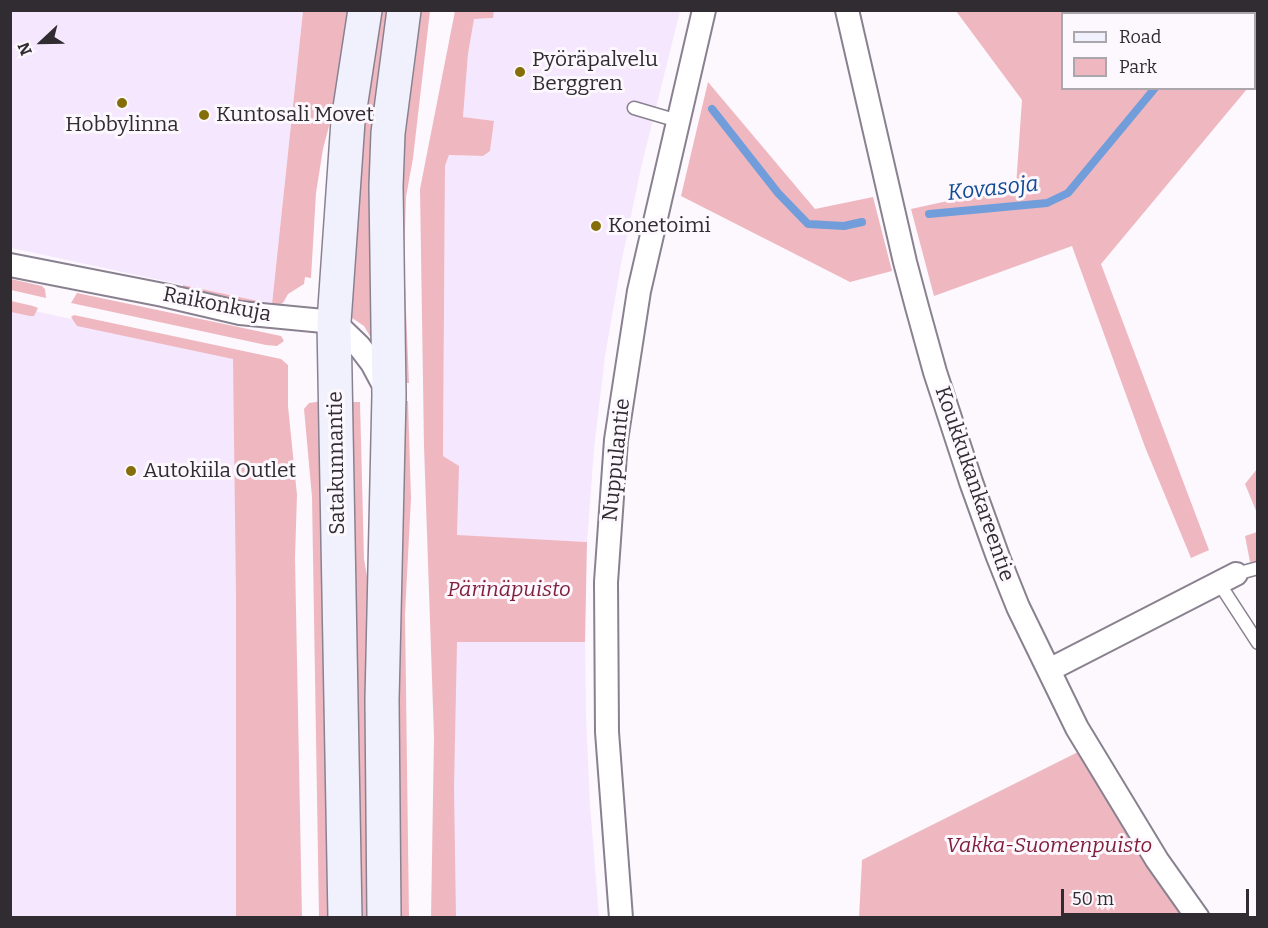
<!DOCTYPE html>
<html>
<head>
<meta charset="utf-8">
<style>
	body { margin:0 }
	#map { position:relative; width:1268px; height:928px; overflow:hidden; background:#fcf8fe; font-family:Bitter,serif }
	canvas { display:block }
	.frame { position:absolute; inset:0; border:12px solid #302c32; pointer-events:none }
	.legend { position:absolute; left:1061px; top:12px; width:195px; height:78px; box-sizing:border-box; background:#fcf8fe; border:2px solid #aaa6ac; margin:0; padding:8px 10px; list-style:none; font-size:18px; color:#302c32 }
	.legend li { display:flex; align-items:center; gap:12px; height:30px }
	.legend b { width:30px; border:2px solid #aaa6ac }
	.north { position:absolute; left:12px; top:12px; width:60px; height:60px; -webkit-text-stroke:4px #fcf8fe; paint-order:stroke; rotate:248deg; font-size:16px; font-weight:700; line-height:24px; text-align:center; color:#302c32 }
	.north::after { content:''; display:block; margin:auto; width:21px; height:27px; background:#302c32; clip-path:polygon(50% 0,100% 100%,50% 72%,0 100%) }
	.scale { position:absolute; left:1061px; top:889px; width:188px; height:27px; box-sizing:border-box; border:3px solid #302c32; border-top:0; padding-left:8px; font-size:18px; line-height:21px; white-space:nowrap; color:#302c32; -webkit-text-stroke:4px #fcf8fe; paint-order:stroke }
</style>
</head>
<body>
<div id="map">
<canvas width="1268" height="928"></canvas>
<div class="frame"></div>
<ul class="legend">
<li><b style="height:8px;background:#f1f1fd"></b>Road</li>
<li><b style="height:16px;background:#efb8c0"></b>Park</li>
</ul>
<div class="north">N</div>
<div class="scale">50 m</div>
</div>
<script>
const c = document.querySelector('canvas').getContext('2d');
c.lineJoin = 'round';
function fill(path, color) {
  c.fillStyle = color;
  c.fill(path, 'evenodd');
}
function poly(rows) {
  const path = new Path2D();
  for (const r of rows) {
    path.moveTo(r[0], r[1]);
    for (let i = 2; i < r.length; i += 2) path.lineTo(r[i], r[i + 1]);
  }
  return path;
}
function strokePath(path, color, width, dash) {
  c.strokeStyle = color;
  c.lineWidth = width;
  c.lineCap = dash ? 'butt' : 'round';
  c.setLineDash(dash || []);
  c.stroke(path);
}
function write(font, color, halo, rows, align = 'center') {
  c.font = font + ' Bitter,serif';
  c.lineWidth = 6;
  c.setLineDash([]);
  c.textBaseline = 'middle';
  c.strokeStyle = halo;
  c.fillStyle = color;
  for (const [text, x, y, turn = 0] of rows) {
    c.save();
    c.translate(x, y);
    c.rotate((+turn || 0) * Math.PI / 180);
    c.textAlign = isNaN(turn) ? turn : align;
    if (halo) c.strokeText(text, 0, 0);
    c.fillText(text, 0, 0);
    c.restore();
  }
}
const built = poly([
	[494,10,680,11,640,172,621,264,605,356,594,449,587,542,457,536,458,466,443,456,445,166,449,155,483,156,490,151,494,122,463,117,468,54,474,19,493,18],
	[11,11,303,11,272,304,11,248],
	[11,306,267,361,258,917,11,918],
	[456,642,585,642,586,717,590,805,599,917,444,918]
]);
const green = poly([
	[303,11,353,11,341,80,323,149,316,193,311,278,305,277,304,284,288,294,283,303,275,306,253,305,186,291,183,288,183,285,272,304],
	[381,11,391,11,370,247,371,338,364,326,352,318,354,242,360,152],
	[420,11,430,11,413,158,406,197,404,262,409,383,402,383,401,153],
	[455,11,494,11,493,18,474,19,468,54,463,117,494,121,490,151,483,156,449,155,445,166,443,456,459,466,457,535,587,542,585,642,457,642,454,788,456,917,431,918,434,737,424,446,420,189],
	[956,11,1257,11,1258,76,1255,79,1254,14,1062,14,1062,88,1247,89,1101,264,1209,550,1191,558,1145,447,1072,246,934,296,911,209,1016,186,1022,100],
	[708,82,815,209,873,197,892,271,850,282,681,196],
	[11,279,42,286,45,289,46,298,11,290],
	[77,293,281,336,284,341,277,346,266,345,71,303],
	[11,301,33,306,38,308,34,316,30,316,11,312],
	[74,315,281,359,288,365,288,406,297,495,295,558,302,917,236,917,236,594,233,359,77,326,71,317],
	[323,401,333,917,319,917,312,497,304,409,309,403],
	[402,401,408,401,411,498,405,614,409,917,397,918,395,754,404,494],
	[350,402,360,402,364,559,369,588,365,660,369,918,358,917],
	[1257,469,1257,513,1245,484],
	[1257,532,1257,561,1250,562,1245,536],
	[1078,752,1140,855,1182,914,1178,918,859,918,862,860]
]);
const stream = poly([
	[1214,14,1216,10],
	[712,109,778,193,808,224,844,226,862,222],
	[929,214,1047,203,1068,193,1155,88]
]);
const service = poly([
	[634,108,678,121],
	[1236,574,1258,568],
	[1219,583,1258,643]
]);
const minor = poly([
	[847,10,905,262,917,307,935,372,971,482,998,557,1018,607,1077,728,1157,860,1198,918],
	[10,265,163,295,240,313,334,322,359,346,372,363,387,391],
	[1049,670,1236,574],
	[621,918,607,732,606,582,616,440,639,291,704,10]
]);
const secondary = poly([
	[345,918,334,322,348,121,365,10],
	[384,918,382,700,389,395,386,186,388,133,404,10]
]);
const markers = [
	[520,72,6,"#856d0a"],
	[122,103,6,"#856d0a"],
	[204,115,6,"#856d0a"],
	[596,226,6,"#856d0a"],
	[131,471,6,"#856d0a"]
];
const poiNames = [
	["Pyöräpalvelu",532,60],
	["Berggren",532,84],
	["Kuntosali Movet",216,115],
	["Hobbylinna",122,125,"center"],
	["Konetoimi",608,226],
	["Autokiila Outlet",143,471]
];
const streetNames = [
	["Raikonkuja",217,305,11],
	["Nuppulantie",617,460,-84],
	["Satakunnantie",337,463,-91],
	["Koukkukankareentie",974,484,71]
];
const parkNames = [
	["Pärinäpuisto",509,590],
	["Vakka-Suomenpuisto",1049,846]
];
const waterNames = [
	["Kovasoja",993,189,-6]
];
fill(built, '#f5e7fe');
fill(green, '#efb8c0');
strokePath(stream, '#719ddb', 8);
strokePath(service, '#8a8190', 15);
strokePath(minor, '#8a8190', 26);
strokePath(secondary, '#8a8190', 36);
strokePath(service, '#fff', 12);
strokePath(minor, '#fff', 22);
strokePath(secondary, '#f1f1fd', 33);
for (const [x, y, r, color] of markers) {
  const dot = new Path2D();
  dot.arc(x, y, r, 0, 2 * Math.PI);
  c.fillStyle = color;
  c.fill(dot);
  strokePath(dot, '#fcf8fe', 2);
}
write('21px', '#302c32', '#fcf8fe', poiNames, 'left');
write('21px', '#302c32', '#fcf8fe', streetNames);
write('italic 21px', '#7f1e39', '#fcf8fe', parkNames);
write('italic 22px', '#114b94', '#fcf8fe', waterNames);
</script>
</body>
</html>
